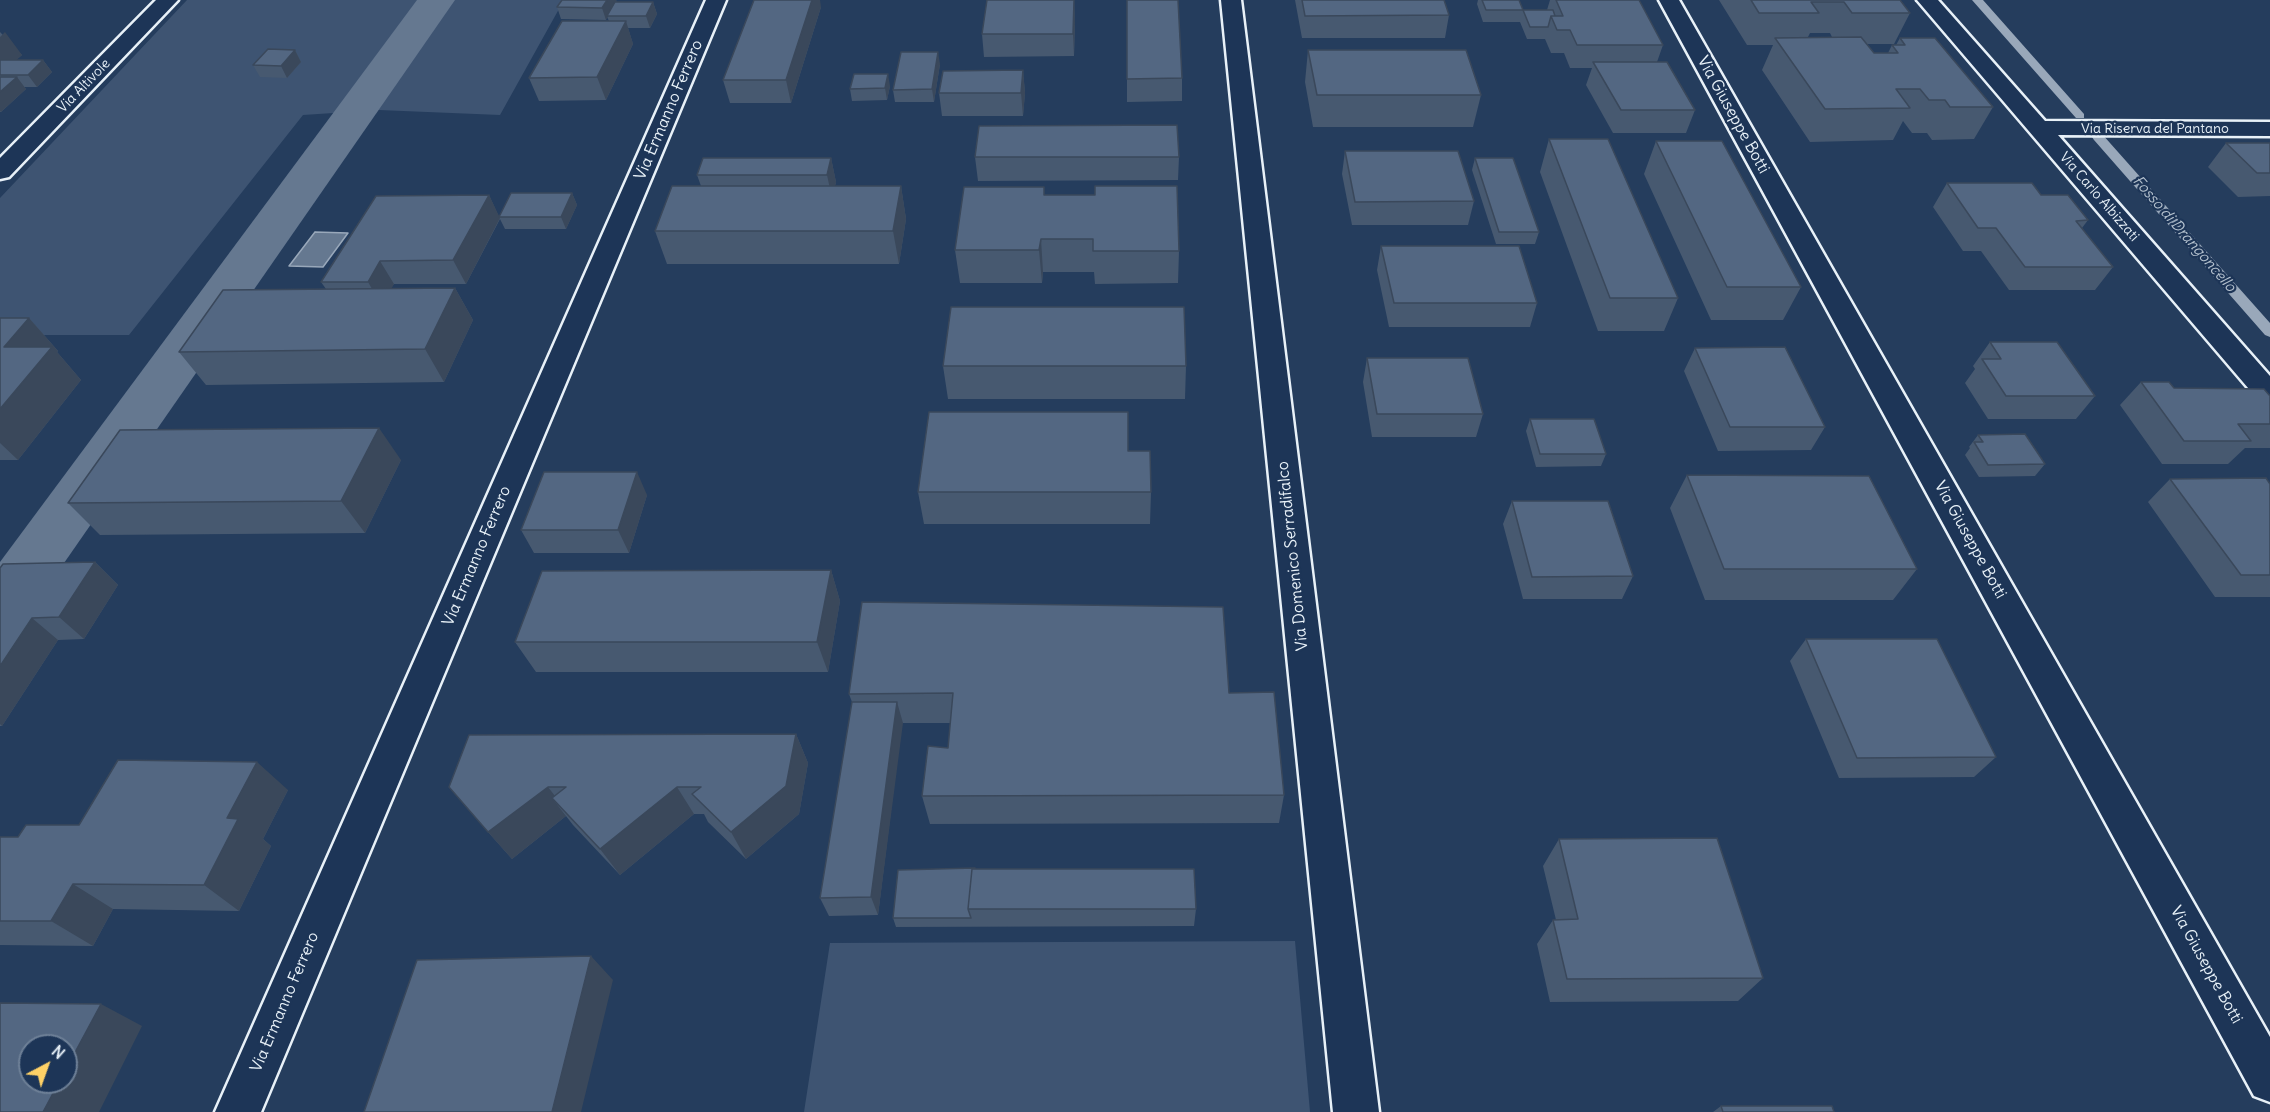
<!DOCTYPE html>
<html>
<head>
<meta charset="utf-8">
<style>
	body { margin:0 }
	#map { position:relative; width:2270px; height:1112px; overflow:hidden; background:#253d5d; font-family:Delius,sans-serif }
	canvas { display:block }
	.north { position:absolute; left:18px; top:1034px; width:60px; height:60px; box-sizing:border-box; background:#1d3557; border:2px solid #6e8097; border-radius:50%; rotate:41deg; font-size:16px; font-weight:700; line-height:24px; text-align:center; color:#e8f1f8 }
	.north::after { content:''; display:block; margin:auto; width:21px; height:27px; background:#ffd166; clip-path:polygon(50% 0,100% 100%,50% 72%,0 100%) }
</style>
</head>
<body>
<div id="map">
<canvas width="2270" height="1112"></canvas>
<div class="north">N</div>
</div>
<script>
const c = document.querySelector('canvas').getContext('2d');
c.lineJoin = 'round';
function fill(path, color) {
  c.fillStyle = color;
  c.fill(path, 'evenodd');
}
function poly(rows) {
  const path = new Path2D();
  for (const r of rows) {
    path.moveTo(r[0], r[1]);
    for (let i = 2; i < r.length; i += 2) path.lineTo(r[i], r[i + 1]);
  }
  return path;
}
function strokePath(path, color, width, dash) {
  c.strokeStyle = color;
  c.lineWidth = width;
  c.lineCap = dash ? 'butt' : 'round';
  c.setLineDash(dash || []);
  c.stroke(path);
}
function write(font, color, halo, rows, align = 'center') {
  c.font = font + ' Delius,sans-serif';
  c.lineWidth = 4.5;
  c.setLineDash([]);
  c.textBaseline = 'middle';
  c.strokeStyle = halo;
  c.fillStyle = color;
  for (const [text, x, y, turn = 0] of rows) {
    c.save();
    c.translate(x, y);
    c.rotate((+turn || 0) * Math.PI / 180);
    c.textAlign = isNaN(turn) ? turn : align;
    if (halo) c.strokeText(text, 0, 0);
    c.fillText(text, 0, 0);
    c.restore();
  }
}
const green = poly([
	[187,0,564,0,500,115,379,110,303,115,129,335,0,335,0,198],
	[1295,941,1310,1112,804,1112,830,943]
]);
const water = poly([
	[315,232,348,233,323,267,289,266,315,232]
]);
const stream = poly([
	[1972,0,1983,0,2084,114,2084,118,2076,118,1972,0],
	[2098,133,2102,134,2270,323,2270,337,2265,335,2094,140,2092,137,2098,133]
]);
const canal = poly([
	[417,0,455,0,21,625,0,632,0,562,417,0]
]);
const minor = poly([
	[156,0,178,0,9,177,0,179,0,158,156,0],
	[706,0,726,0,261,1112,215,1112,706,0],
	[1221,0,1241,0,1379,1112,1333,1112,1221,0],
	[1659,0,1679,0,2270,1037,2270,1102,2254,1096,1659,0],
	[1917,0,1938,0,2045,121,2270,122,2270,136,2058,135,2270,376,2270,405,2260,402,1917,0]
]);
const wall = poly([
	[562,0,616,0,617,2,653,2,657,14,650,28,628,28,633,44,606,100,539,101,529,78,609,21,607,17,606,20,561,19,557,7],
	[1074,0,1075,22,1074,56,984,57,982,34],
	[1127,0,1182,78,1182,101,1127,102],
	[1295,0,1444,0,1449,15,1445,38,1302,38],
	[1478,0,1519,0,1523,10,1520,22,1483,22,1477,4],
	[1550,0,1639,0,1663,45,1657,62,1695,110,1686,133,1613,133,1586,85,1592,68,1570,68,1564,53,1551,53,1545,39,1527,39,1520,22,1523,10,1547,10],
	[1719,0,1900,0,1910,13,1894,44,1867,44,1874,53,1888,53,1892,45,1896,45,1900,38,1993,107,1974,139,1932,140,1927,133,1912,133,1903,121,1893,140,1810,142,1762,70,1773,45,1747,45],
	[1810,33,1830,33,1832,37,1808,37],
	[821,7,791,103,730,103,723,80],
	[0,32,22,55,16,60,43,60,52,72,37,87,24,87,26,89,1,112,0,112],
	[295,50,301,62,287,78,260,77,253,65],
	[1308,50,1481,95,1473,127,1313,127,1305,82],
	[940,64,934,102,895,102,893,90],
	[1023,70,1025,93,1023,116,942,116,939,93],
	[890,86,887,100,852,101,850,89],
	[1549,139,1678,298,1664,331,1598,331,1540,172],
	[1656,141,1801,287,1783,320,1711,320,1644,174],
	[2226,143,2270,143,2270,196,2238,197,2208,167],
	[1345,151,1474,201,1468,225,1352,225,1342,174],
	[975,157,1179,157,1178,180,978,181],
	[831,158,836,182,835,186,901,186,906,219,899,264,667,264,655,231,701,186,697,175],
	[1475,158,1539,232,1535,244,1496,244,1472,170],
	[1947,183,2041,195,2088,220,2082,228,2113,267,2095,290,2009,290,1981,251,1963,251,1933,207],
	[572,193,577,205,566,229,505,229,500,219,466,284,394,284,391,288,455,288,473,320,444,382,206,385,179,352,326,289,321,282,489,195,499,217],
	[1045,195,1179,251,1178,283,1095,284,1094,272,1043,272,1042,283,960,283,955,250],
	[1381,246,1537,303,1530,327,1389,327,1377,270],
	[0,318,29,318,58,351,57,352,81,380,18,460,0,460],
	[1990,342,2095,396,2076,419,1988,419,1965,383,1975,369,1973,366],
	[1695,348,1825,427,1811,450,1718,451,1684,371],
	[1367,358,1483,414,1476,437,1372,437,1363,382],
	[943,366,1186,366,1185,399,948,399],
	[2141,382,2174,388,2270,396,2270,448,2245,448,2228,464,2162,464,2120,405],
	[1530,419,1606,454,1601,466,1536,467,1526,431],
	[1978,435,2045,464,2035,476,1979,477,1965,455,1970,448,1969,447],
	[1128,451,1151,492,1150,524,924,524,918,492],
	[401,460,365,533,100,535,68,503],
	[1687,475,1917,569,1893,600,1705,600,1670,508],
	[2170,479,2270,484,2270,597,2215,597,2148,502],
	[647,495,629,553,534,553,521,530],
	[1512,501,1633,576,1622,599,1523,599,1503,524],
	[95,562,118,585,84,639,58,640,2,726,0,726,0,568],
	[831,570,840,601,828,672,536,672,515,642],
	[862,602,1229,693,1284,795,1279,823,930,824,922,796,948,748,950,723,902,723,878,915,829,916,820,898,852,702,849,694],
	[1806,639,1996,757,1974,777,1839,778,1790,661],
	[796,734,808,763,799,814,746,859,708,822,704,814,694,814,620,875,573,825,566,816,512,859,488,832,469,735],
	[288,790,263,839,271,846,239,911,113,909,93,946,0,945,0,837,18,837,79,825],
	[1559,839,1763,978,1738,1001,1550,1002,1537,944,1553,920,1556,920,1543,866],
	[975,869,1196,909,1194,926,896,927,893,918],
	[1721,1106,1834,1112,1713,1112]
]);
const shadedWall = poly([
	[607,0,616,0,617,2,606,20,602,8],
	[812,0,820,0,821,7,791,103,786,80],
	[1074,0,1075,22,1074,56,1073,34],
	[653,2,657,14,650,28,646,16],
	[626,21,633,44,606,100,597,77],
	[5,32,22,55,0,75,0,37],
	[295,50,301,62,287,78,281,66],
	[938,52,940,64,934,102,932,89],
	[43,60,52,72,37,87,28,75],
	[1023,70,1025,93,1023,116,1021,93],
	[888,74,890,86,887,100,885,88],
	[17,77,26,89,1,112,0,111,0,92],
	[831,158,836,182,832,198,827,175],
	[901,186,906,219,899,264,893,231],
	[572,193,577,205,566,229,561,217],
	[489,195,500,218,466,284,453,260],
	[1041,239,1043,272,1042,283,1039,250],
	[380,261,394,284,382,306,368,282],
	[455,288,473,320,444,382,425,349],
	[29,318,58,351,57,352,81,380,18,460,0,443,0,409,4,347],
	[379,428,401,460,365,533,341,501],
	[637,472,647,495,629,553,618,530],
	[95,562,118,585,84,639,59,617],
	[831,570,840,601,828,672,817,642],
	[32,618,58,640,2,726,0,724,0,666],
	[897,702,903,723,878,915,871,897],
	[796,734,808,763,799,814,746,859,731,832],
	[257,762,288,790,263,839,271,846,239,911,204,885,227,818],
	[548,787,569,814,552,798,566,816,512,859,488,832],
	[677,787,694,814,620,875,600,849],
	[73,884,113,909,93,946,51,921],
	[591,956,613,980,581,1112,552,1112],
	[101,1004,142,1026,99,1112,43,1112,59,1082,66,1082,66,1069]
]);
const building = poly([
	[562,0,607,0,602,8,557,7,562,0],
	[754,0,812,0,786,80,723,80,754,0],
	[987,0,1074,0,1073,34,982,34,987,0],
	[1127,0,1178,0,1182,78,1127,79,1127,0],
	[1302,0,1444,0,1449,15,1305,16,1302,0],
	[1482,0,1519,0,1523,10,1486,10,1482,0],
	[1556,0,1639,0,1663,45,1577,45,1570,30,1557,30,1551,16,1563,16,1556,0],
	[1751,0,1900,0,1910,13,1852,13,1844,2,1811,2,1819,13,1759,13,1751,0],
	[615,2,653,2,646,16,607,16,615,2],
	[1523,10,1553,10,1555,16,1551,16,1548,27,1530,27,1523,10],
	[562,21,626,21,597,77,529,78,562,21],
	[1861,37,1874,53,1898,53,1892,45,1905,45,1900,38,1935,38,1993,107,1950,107,1945,100,1929,100,1920,89,1896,89,1910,108,1825,109,1775,38,1861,37],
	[268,49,295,50,281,66,253,65,268,49],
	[1308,50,1466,50,1481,95,1317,95,1308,50],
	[901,52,938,52,932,89,893,90,901,52],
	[0,60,43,60,28,75,0,75,0,60],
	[1593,62,1667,62,1695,110,1621,110,1593,62],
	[1023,70,1021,93,939,93,943,71,1023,70],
	[854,74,888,74,885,88,850,89,854,74],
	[0,77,17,77,0,92,0,77],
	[1177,125,1179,157,975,157,979,126,1177,125],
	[1549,139,1608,139,1678,298,1610,298,1549,139],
	[1656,141,1722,141,1801,287,1727,287,1656,141],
	[2226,143,2270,143,2270,173,2257,173,2226,143],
	[1345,151,1458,151,1474,201,1355,202,1345,151],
	[703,158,831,158,827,175,697,175,703,158],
	[1475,158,1513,158,1539,232,1499,232,1475,158],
	[1947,183,2032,183,2041,195,2068,195,2088,220,2076,221,2113,267,2025,267,1996,228,1978,228,1947,183],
	[672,186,901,186,893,231,655,231,672,186],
	[1095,186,1177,186,1179,251,1093,251,1093,239,1041,239,1039,250,955,250,964,187,1044,187,1044,195,1095,195,1095,186],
	[511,193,572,193,561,217,499,217,511,193],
	[489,195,453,260,380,261,368,282,321,282,376,196,489,195],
	[1381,246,1519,246,1537,303,1394,303,1381,246],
	[455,288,425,349,179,352,223,290,455,288],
	[951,307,1184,307,1186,366,943,366,951,307],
	[0,318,29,318,4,347,52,347,0,409,0,318],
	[1990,342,2057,342,2095,396,2006,396,1982,359,2001,359,1990,342],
	[1785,347,1825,427,1730,427,1695,348,1785,347],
	[1367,358,1468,358,1483,414,1377,414,1367,358],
	[2141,382,2169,382,2174,388,2264,389,2270,396,2270,424,2238,424,2251,441,2184,441,2141,382],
	[929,412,1128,412,1128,451,1150,451,1151,492,918,492,929,412],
	[1530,419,1594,419,1606,454,1540,454,1530,419],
	[379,428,341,501,68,503,120,430,379,428],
	[2025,434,2045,464,1988,465,1974,442,1983,442,1978,435,2025,434],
	[544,472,637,472,618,530,521,530,544,472],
	[1687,475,1869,476,1917,569,1724,569,1687,475],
	[2266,478,2270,484,2270,575,2241,575,2170,479,2266,478],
	[1512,501,1608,501,1633,576,1532,577,1512,501],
	[95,562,59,617,32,618,0,666,0,568,3,564,95,562],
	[831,570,817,642,515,642,542,571,831,570],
	[862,602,1223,607,1229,693,1274,692,1284,795,922,796,928,746,948,748,953,693,849,694,862,602],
	[1806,639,1937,639,1996,757,1857,758,1806,639],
	[852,702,897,702,871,897,820,898,852,702],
	[796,734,786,786,731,832,692,794,701,787,677,787,600,849,552,798,566,787,548,787,488,832,449,787,469,735,796,734],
	[118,760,257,762,227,818,238,819,204,885,73,884,51,921,0,921,0,837,18,837,26,825,79,825,118,760],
	[1717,838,1763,978,1567,979,1553,920,1578,919,1559,839,1717,838],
	[975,868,975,869,972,869,968,909,971,918,893,918,898,870,975,868],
	[972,869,1194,869,1196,909,968,909,972,869],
	[591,956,552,1112,364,1112,417,960,591,956],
	[0,1003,101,1004,66,1069,66,1046,30,1046,30,1082,59,1082,43,1112,0,1112,0,1003],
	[1721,1106,1832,1106,1834,1112,1723,1112,1721,1106]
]);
const farStreetnames = [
	["Via Altivole",84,86,-46],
	["Via Riserva del Pantano",2155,129],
	["Via Carlo Albizzati",2099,197,49]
];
const farWaternames = [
	["Fosso di Drangoncello",2184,234,49]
];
const streetNames = [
	["Via Ermanno Ferrero",669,110,-67],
	["Via Giuseppe Botti",1733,115,61],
	["Via Giuseppe Botti",1970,540,61],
	["Via Ermanno Ferrero",477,556,-67],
	["Via Domenico Serradifalco",1293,556,-96],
	["Via Giuseppe Botti",2206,965,61],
	["Via Ermanno Ferrero",285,1002,-67]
];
fill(green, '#3e5472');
fill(water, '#657890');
strokePath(water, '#99a8ba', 1.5);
fill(stream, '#99a8ba');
fill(canal, '#657890');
strokePath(minor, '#e8f1f8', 5);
fill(minor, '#1d3557');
fill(wall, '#475970');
fill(shadedWall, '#3a485b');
fill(building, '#536782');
strokePath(building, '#3a485b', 1.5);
write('14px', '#e8f1f8', '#1d3557', farStreetnames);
write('italic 15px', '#b4c1ce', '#1d3557', farWaternames);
write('16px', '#e8f1f8', '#1d3557', streetNames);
</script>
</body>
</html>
